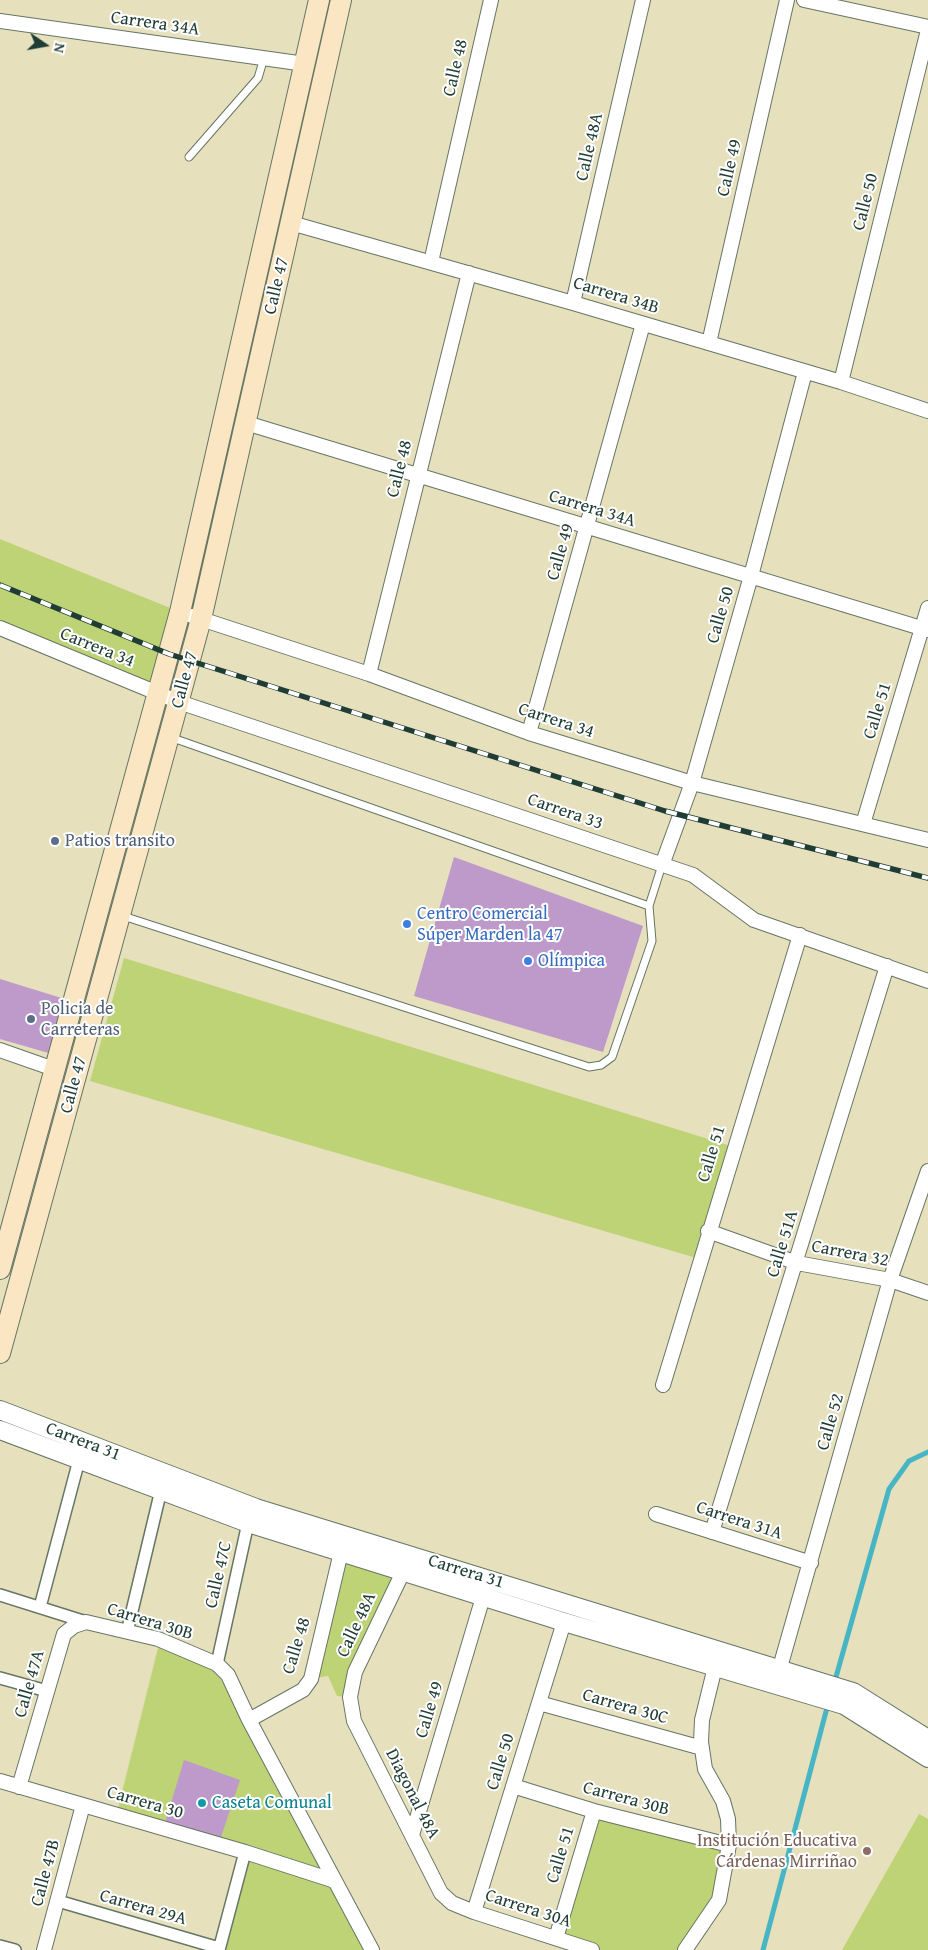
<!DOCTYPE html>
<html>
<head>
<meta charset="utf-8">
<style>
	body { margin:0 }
	#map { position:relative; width:928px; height:1950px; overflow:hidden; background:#e6e0bd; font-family:"Gentium Book Plus",serif }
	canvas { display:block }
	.north { position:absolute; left:20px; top:20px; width:50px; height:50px; -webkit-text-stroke:4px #fff; paint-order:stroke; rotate:102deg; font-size:14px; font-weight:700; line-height:20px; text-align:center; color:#1f3d34 }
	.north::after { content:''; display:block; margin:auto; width:18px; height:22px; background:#1f3d34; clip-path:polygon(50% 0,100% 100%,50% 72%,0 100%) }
</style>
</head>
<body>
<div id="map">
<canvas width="928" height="1950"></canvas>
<div class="north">N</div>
</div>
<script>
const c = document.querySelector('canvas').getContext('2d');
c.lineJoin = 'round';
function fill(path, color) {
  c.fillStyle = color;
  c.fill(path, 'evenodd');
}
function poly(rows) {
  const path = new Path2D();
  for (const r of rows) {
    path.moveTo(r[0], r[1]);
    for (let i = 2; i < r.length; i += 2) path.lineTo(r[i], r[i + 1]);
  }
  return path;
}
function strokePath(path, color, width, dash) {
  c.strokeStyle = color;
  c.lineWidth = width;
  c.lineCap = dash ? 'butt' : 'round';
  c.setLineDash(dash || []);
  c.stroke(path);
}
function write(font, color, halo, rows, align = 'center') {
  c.font = font + ' "Gentium Book Plus",serif';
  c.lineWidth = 4;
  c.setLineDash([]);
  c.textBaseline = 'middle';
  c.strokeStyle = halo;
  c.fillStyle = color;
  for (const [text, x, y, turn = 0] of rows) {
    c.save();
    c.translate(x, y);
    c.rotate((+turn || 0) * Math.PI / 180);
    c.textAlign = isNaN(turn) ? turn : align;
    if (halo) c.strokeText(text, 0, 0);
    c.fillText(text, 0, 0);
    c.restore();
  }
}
const green = poly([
	[0,539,180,612,158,693,0,628],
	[124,958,734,1147,700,1259,90,1081],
	[341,1552,403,1572,350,1697,337,1696,328,1676,311,1679],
	[159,1644,207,1665,235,1695,332,1878,117,1812],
	[595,1812,729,1845,719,1900,685,1950,592,1950,556,1938],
	[919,1814,928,1819,928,1950,842,1950],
	[246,1855,335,1882,370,1950,222,1950]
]);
const stream = poly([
	[834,1684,889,1489,909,1461,928,1452],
	[763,1950,828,1704]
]);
const building = poly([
	[454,857,643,926,603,1052,414,996],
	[0,979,68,1000,52,1054,0,1039],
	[184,1760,240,1780,219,1843,164,1826]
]);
const service = poly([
	[189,157,258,78,264,58],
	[649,906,662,865],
	[120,915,589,1067,601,1065,612,1057,652,941,649,906,170,737]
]);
const pedestrian = poly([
	[0,1595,86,1622],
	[40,1607,79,1460],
	[127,1632,161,1490],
	[217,1664,248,1523],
	[0,1678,47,1691],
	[58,1901,219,1948],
	[0,1946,15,1950],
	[219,1950,245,1852]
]);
const minor = poly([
	[804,0,928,27],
	[0,21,305,64],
	[291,223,573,303,841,382,928,411],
	[431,262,491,0],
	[573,303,643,0],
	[709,343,787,0],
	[841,382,928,30],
	[246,423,928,630],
	[192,616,369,674,529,733,692,783,928,840],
	[0,628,179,702,693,875,754,920,928,981],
	[369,674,469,273],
	[529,733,643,324],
	[863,824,928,608],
	[662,865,692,783,751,576,805,372],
	[0,1050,54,1069],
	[708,1231,797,1263,890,1280,928,1293],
	[663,1385,800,935],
	[656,1514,811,1563],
	[712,1532,887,966],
	[403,1572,355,1672,350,1697,354,1721,441,1893,452,1903,474,1912,592,1950],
	[777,1678,890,1280,928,1171],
	[539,1703,702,1748],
	[249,1720,303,1690,311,1679,341,1552],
	[0,1781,245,1852,335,1881],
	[513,1786,594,1811,729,1845],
	[19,1787,64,1634,74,1626,86,1622,158,1639,217,1664,228,1675,249,1720,372,1950],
	[412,1835,483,1597],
	[474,1912,564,1622],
	[556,1938,594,1811],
	[44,1950,83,1805],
	[685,1950,719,1900,729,1845,728,1819,723,1801,705,1769,701,1742,702,1720,715,1667]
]);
const tertiary = poly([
	[0,1410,256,1508,853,1692,928,1739],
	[0,1430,248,1523,564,1622,844,1705,928,1758]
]);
const secondary = poly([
	[0,1269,180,612,319,0],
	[0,1353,201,619,341,0]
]);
const rail = poly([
	[0,585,169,654,665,811,928,878]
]);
const markers = [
	[55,841,5,"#5c6f8a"],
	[407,924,5,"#3f7fe0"],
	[528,961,5,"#3f7fe0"],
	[31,1019,5,"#5c6f8a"],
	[202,1803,5,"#0f9aa8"],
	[867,1851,5,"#8d6e63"]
];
const streetNames = [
	["Carrera 34A",155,24,8],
	["Calle 48",456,68,-77],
	["Calle 48A",590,147,-77],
	["Calle 49",730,168,-77],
	["Calle 50",866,202,-76],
	["Calle 47",277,286,-77],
	["Carrera 34B",616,296,17],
	["Calle 48",400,469,-76],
	["Carrera 34A",592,509,17],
	["Calle 49",561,552,-74],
	["Calle 50",721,615,-74],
	["Carrera 34",97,648,22],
	["Calle 47",185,680,-75],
	["Calle 51",878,711,-73],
	["Carrera 34",556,721,18],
	["Carrera 33",565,812,19],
	["Calle 47",74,1085,-75],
	["Calle 51",712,1154,-73],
	["Calle 51A",783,1244,-73],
	["Carrera 32",850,1254,11],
	["Calle 52",831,1422,-74],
	["Carrera 31",83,1442,21],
	["Carrera 31A",739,1521,18],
	["Carrera 31",466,1572,17],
	["Calle 47C",219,1575,-77],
	["Carrera 30B",150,1622,17],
	["Calle 48A",357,1625,-65],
	["Calle 48",297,1646,-73],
	["Calle 47A",30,1684,-74],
	["Carrera 30C",625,1707,16],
	["Calle 49",430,1710,-73],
	["Calle 50",501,1762,-73],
	["Diagonal 48A",412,1794,63],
	["Carrera 30B",626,1799,15],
	["Carrera 30",145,1803,16],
	["Calle 51",561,1855,-73],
	["Calle 47B",46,1873,-75],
	["Carrera 29A",143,1908,16],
	["Carrera 30A",528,1909,18]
];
const serviceNames = [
	["Patios transito",65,841],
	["Policia de",41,1009],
	["Carreteras",41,1030]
];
const shopNames = [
	["Centro Comercial",417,914],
	["Súper Marden la 47",417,935],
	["Olímpica",538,961]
];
const cultureNames = [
	["Caseta Comunal",212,1803]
];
const educationNames = [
	["Institución Educativa",857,1841],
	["Cárdenas Mirriñao",857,1862]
];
fill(green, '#bed276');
strokePath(stream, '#48b5c4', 5);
fill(building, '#bd9aca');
strokePath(service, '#657664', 9);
strokePath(pedestrian, '#657664', 14);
strokePath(minor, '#657664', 16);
strokePath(tertiary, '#657664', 20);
strokePath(secondary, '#657664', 22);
strokePath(service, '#fff', 7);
strokePath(pedestrian, '#fff', 11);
strokePath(minor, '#fff', 14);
strokePath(tertiary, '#fff', 18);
strokePath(secondary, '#fbe6c4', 20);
strokePath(rail, '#1f3d34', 5.5);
strokePath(rail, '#fff', 4, [11]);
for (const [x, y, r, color] of markers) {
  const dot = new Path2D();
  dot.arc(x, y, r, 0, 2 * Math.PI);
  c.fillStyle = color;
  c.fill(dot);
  strokePath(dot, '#fff', 2);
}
write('18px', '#1f3d34', '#fff', streetNames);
write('18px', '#4e5e75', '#fff', serviceNames, 'left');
write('18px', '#366cbe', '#fff', shopNames, 'left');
write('18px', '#0d838f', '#fff', cultureNames, 'left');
write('18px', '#785e54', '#fff', educationNames, 'right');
</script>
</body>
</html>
